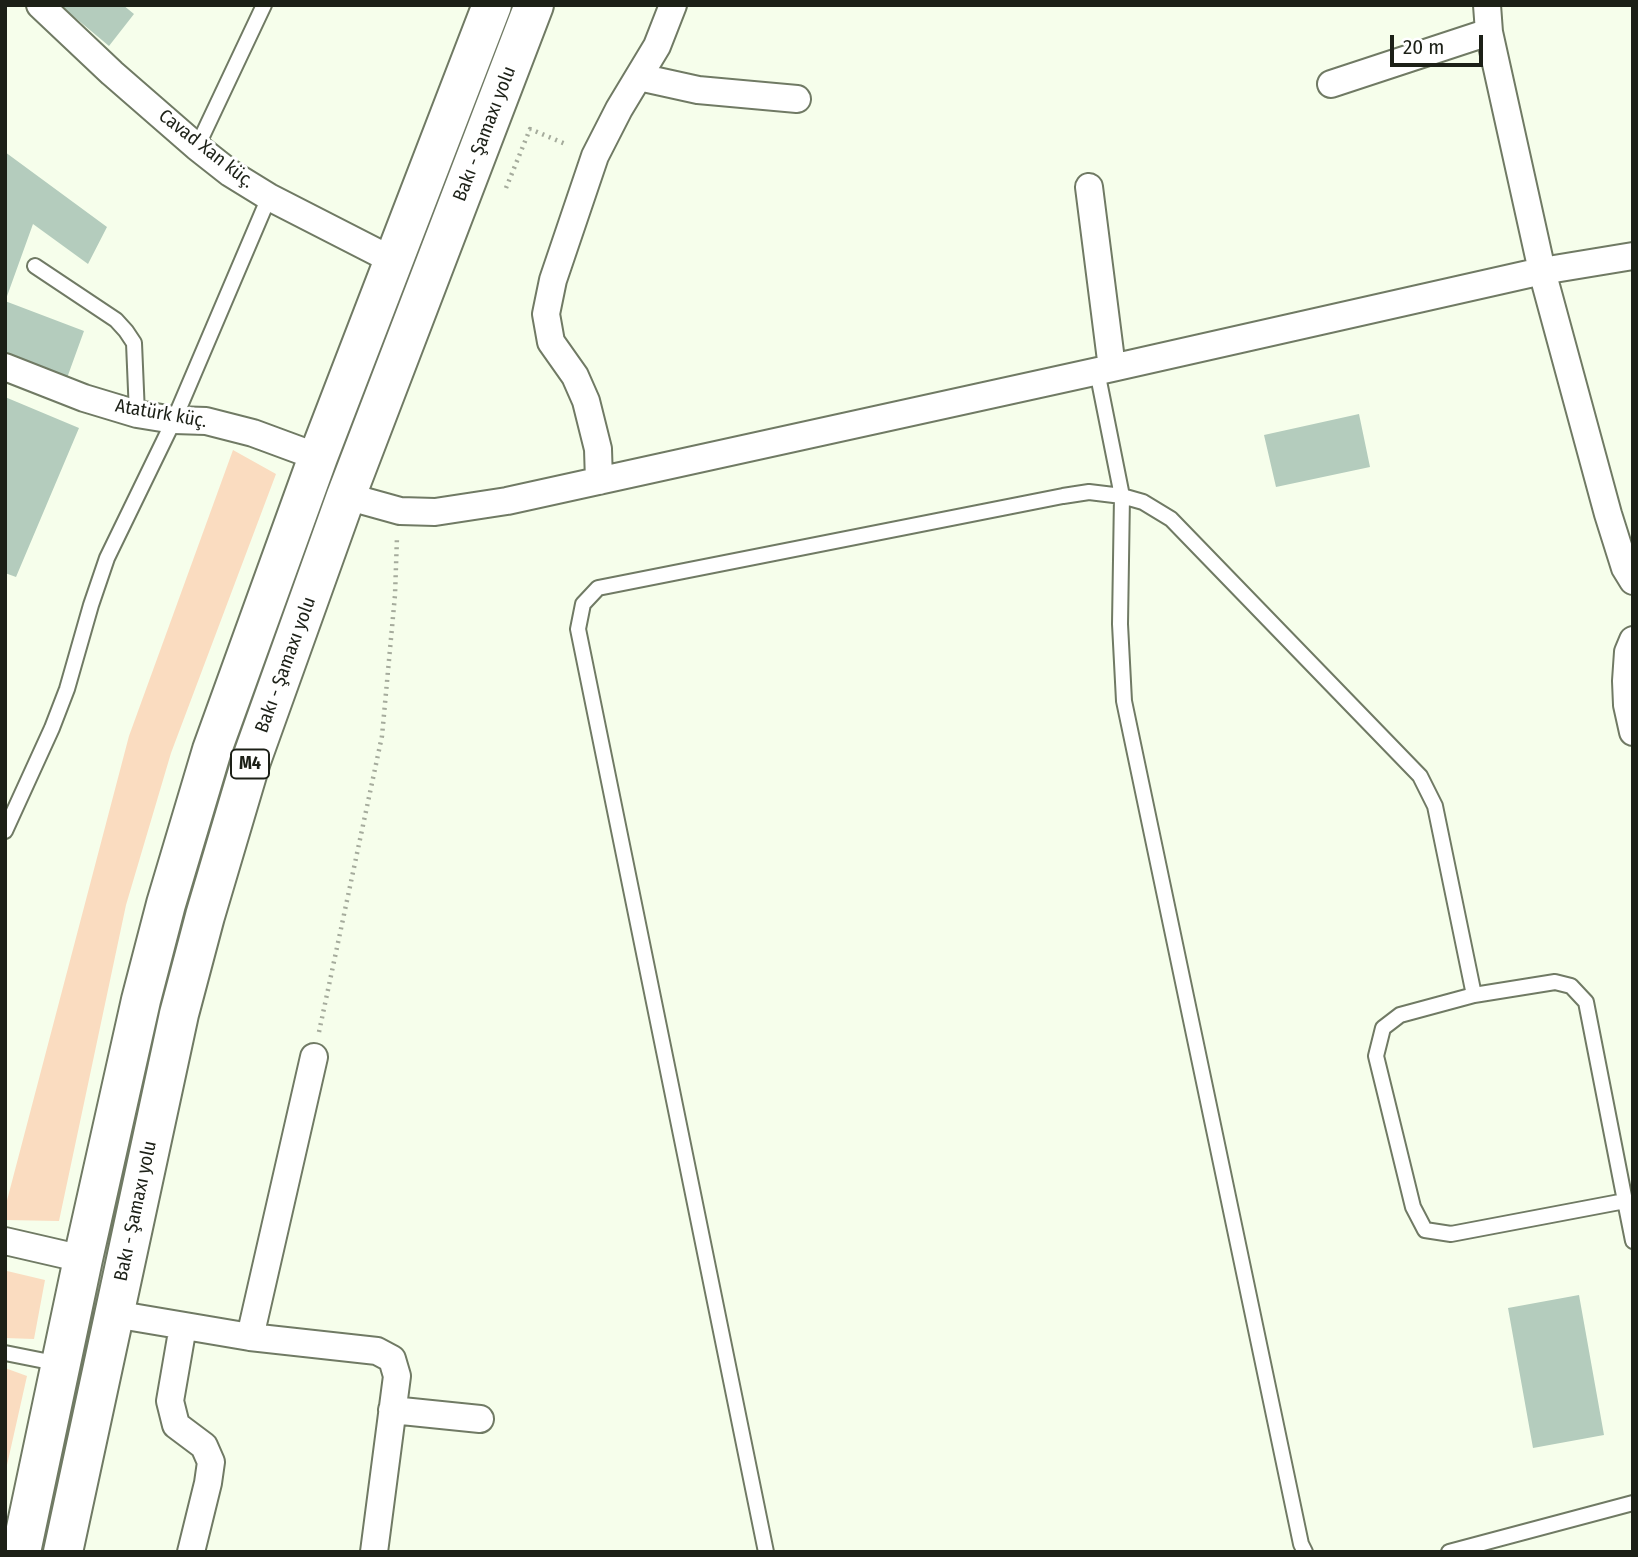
<!DOCTYPE html>
<html>
<head>
<meta charset="utf-8">
<style>
	body { margin:0 }
	#map { position:relative; width:1638px; height:1557px; overflow:hidden; background:#f6feeb; font-family:"Fira Sans Condensed",sans-serif }
	canvas { display:block }
	.frame { position:absolute; inset:0; border:7px solid #1c2017; pointer-events:none }
	.scale { position:absolute; left:1390px; top:35px; width:93px; height:32px; box-sizing:border-box; border:4px solid #1c2017; border-top:0; padding-left:9px; font-size:21px; line-height:24px; white-space:nowrap; color:#1c2017; -webkit-text-stroke:5px #fff; paint-order:stroke }
</style>
</head>
<body>
<div id="map">
<canvas width="1638" height="1557"></canvas>
<div class="frame"></div>
<div class="scale">20 m</div>
</div>
<script>
const c = document.querySelector('canvas').getContext('2d');
c.lineJoin = 'round';
function fill(path, color) {
  c.fillStyle = color;
  c.fill(path, 'evenodd');
}
function poly(rows) {
  const path = new Path2D();
  for (const r of rows) {
    path.moveTo(r[0], r[1]);
    for (let i = 2; i < r.length; i += 2) path.lineTo(r[i], r[i + 1]);
  }
  return path;
}
function strokePath(path, color, width, dash) {
  c.strokeStyle = color;
  c.lineWidth = width;
  c.lineCap = dash ? 'butt' : 'round';
  c.setLineDash(dash || []);
  c.stroke(path);
}
function write(font, color, halo, rows, align = 'center') {
  c.font = font + ' "Fira Sans Condensed",sans-serif';
  c.lineWidth = 6;
  c.setLineDash([]);
  c.textBaseline = 'middle';
  c.strokeStyle = halo;
  c.fillStyle = color;
  for (const [text, x, y, turn = 0] of rows) {
    c.save();
    c.translate(x, y);
    c.rotate((+turn || 0) * Math.PI / 180);
    c.textAlign = isNaN(turn) ? turn : align;
    if (halo) c.strokeText(text, 0, 0);
    c.fillText(text, 0, 0);
    c.restore();
  }
}
const green = poly([
	[233,450,276,474,171,753,126,905,59,1221,5,1220,5,1208,129,736],
	[7,1271,45,1280,34,1339,5,1338,5,1279],
	[5,1368,27,1376,5,1474]
]);
const building = poly([
	[60,5,123,5,134,14,109,46],
	[5,152,107,227,88,264,33,224,6,299],
	[5,301,84,331,67,378,5,353],
	[5,397,79,428,16,577,5,573],
	[1359,414,1370,467,1276,487,1264,435],
	[1579,1295,1604,1435,1533,1448,1508,1308]
]);
const path = poly([
	[506,188,530,129,568,145],
	[319,1032,382,736,395,595,397,537]
]);
const service = poly([
	[197,147,264,5],
	[35,266,116,320,126,331,134,343,137,414],
	[1097,371,1122,496,1143,502,1171,519,1420,776,1435,806,1474,995],
	[5,831,52,728,67,689,91,605,107,558,174,420,269,197],
	[1625,1201,1451,1234,1425,1230,1413,1207,1376,1056,1383,1028,1400,1015,1474,995,1555,982,1571,986,1586,1002,1625,1201,1633,1241],
	[5,1353,60,1364],
	[766,1552,578,629,583,604,598,588,1063,496,1089,492,1122,496,1120,624,1124,701,1301,1544,1305,1552],
	[1449,1552,1633,1503]
]);
const minor = poly([
	[40,5,112,73,197,147,230,173,269,197,394,261],
	[1487,5,1489,32,1542,271,1608,514,1625,568,1633,581],
	[639,77,698,90,797,99],
	[1331,84,1489,32],
	[1089,187,1112,368],
	[5,367,84,398,137,414,174,420,206,421,253,433,318,457],
	[599,481,598,449,586,401,575,376,551,342,546,314,553,280,595,156,619,109,657,46,673,5],
	[346,496,400,511,435,512,507,501,1112,368,1542,271,1633,256],
	[1633,640,1628,652,1626,681,1627,705,1633,732],
	[5,1241,83,1259],
	[114,1314,250,1337,377,1351,392,1359,397,1376,374,1552],
	[183,1326,170,1401,176,1425,204,1446,211,1462,208,1483,191,1552],
	[250,1337,314,1057],
	[392,1410,480,1419]
]);
const trunk = poly([
	[21,1552,83,1259,141,1000,166,904,212,750,318,457,492,5],
	[63,1552,179,1014,205,916,251,761,346,496,534,5]
]);
const shields = [
	[250,764,38]
];
const shieldNames = [
	["M4",250,764]
];
const streetNames = [
	["Bakı - Şamaxı yolu",485,134,-69],
	["Cavad Xan küç.",206,149,38],
	["Atatürk küç.",161,414,10],
	["Bakı - Şamaxı yolu",286,665,-70],
	["Bakı - Şamaxı yolu",136,1211,-78]
];
fill(green, '#fadcc0');
fill(building, '#b4ccbd');
strokePath(service, '#707a64', 18);
strokePath(minor, '#707a64', 30);
strokePath(trunk, '#707a64', 42);
strokePath(path, '#a5ab9c', 4.5, [2, 5]);
strokePath(service, '#fff', 14);
strokePath(minor, '#fff', 26);
strokePath(trunk, '#fff', 38);
for (const [x, y, w] of shields) {
  const box = new Path2D();
  box.roundRect(x - w / 2, y - 14.5, w, 29, 5);
  c.fillStyle = '#fff';
  c.fill(box);
  strokePath(box, '#1c2017', 2);
}
write('bold 18px', '#1c2017', null, shieldNames);
write('19px', '#1c2017', '#fff', streetNames);
</script>
</body>
</html>
